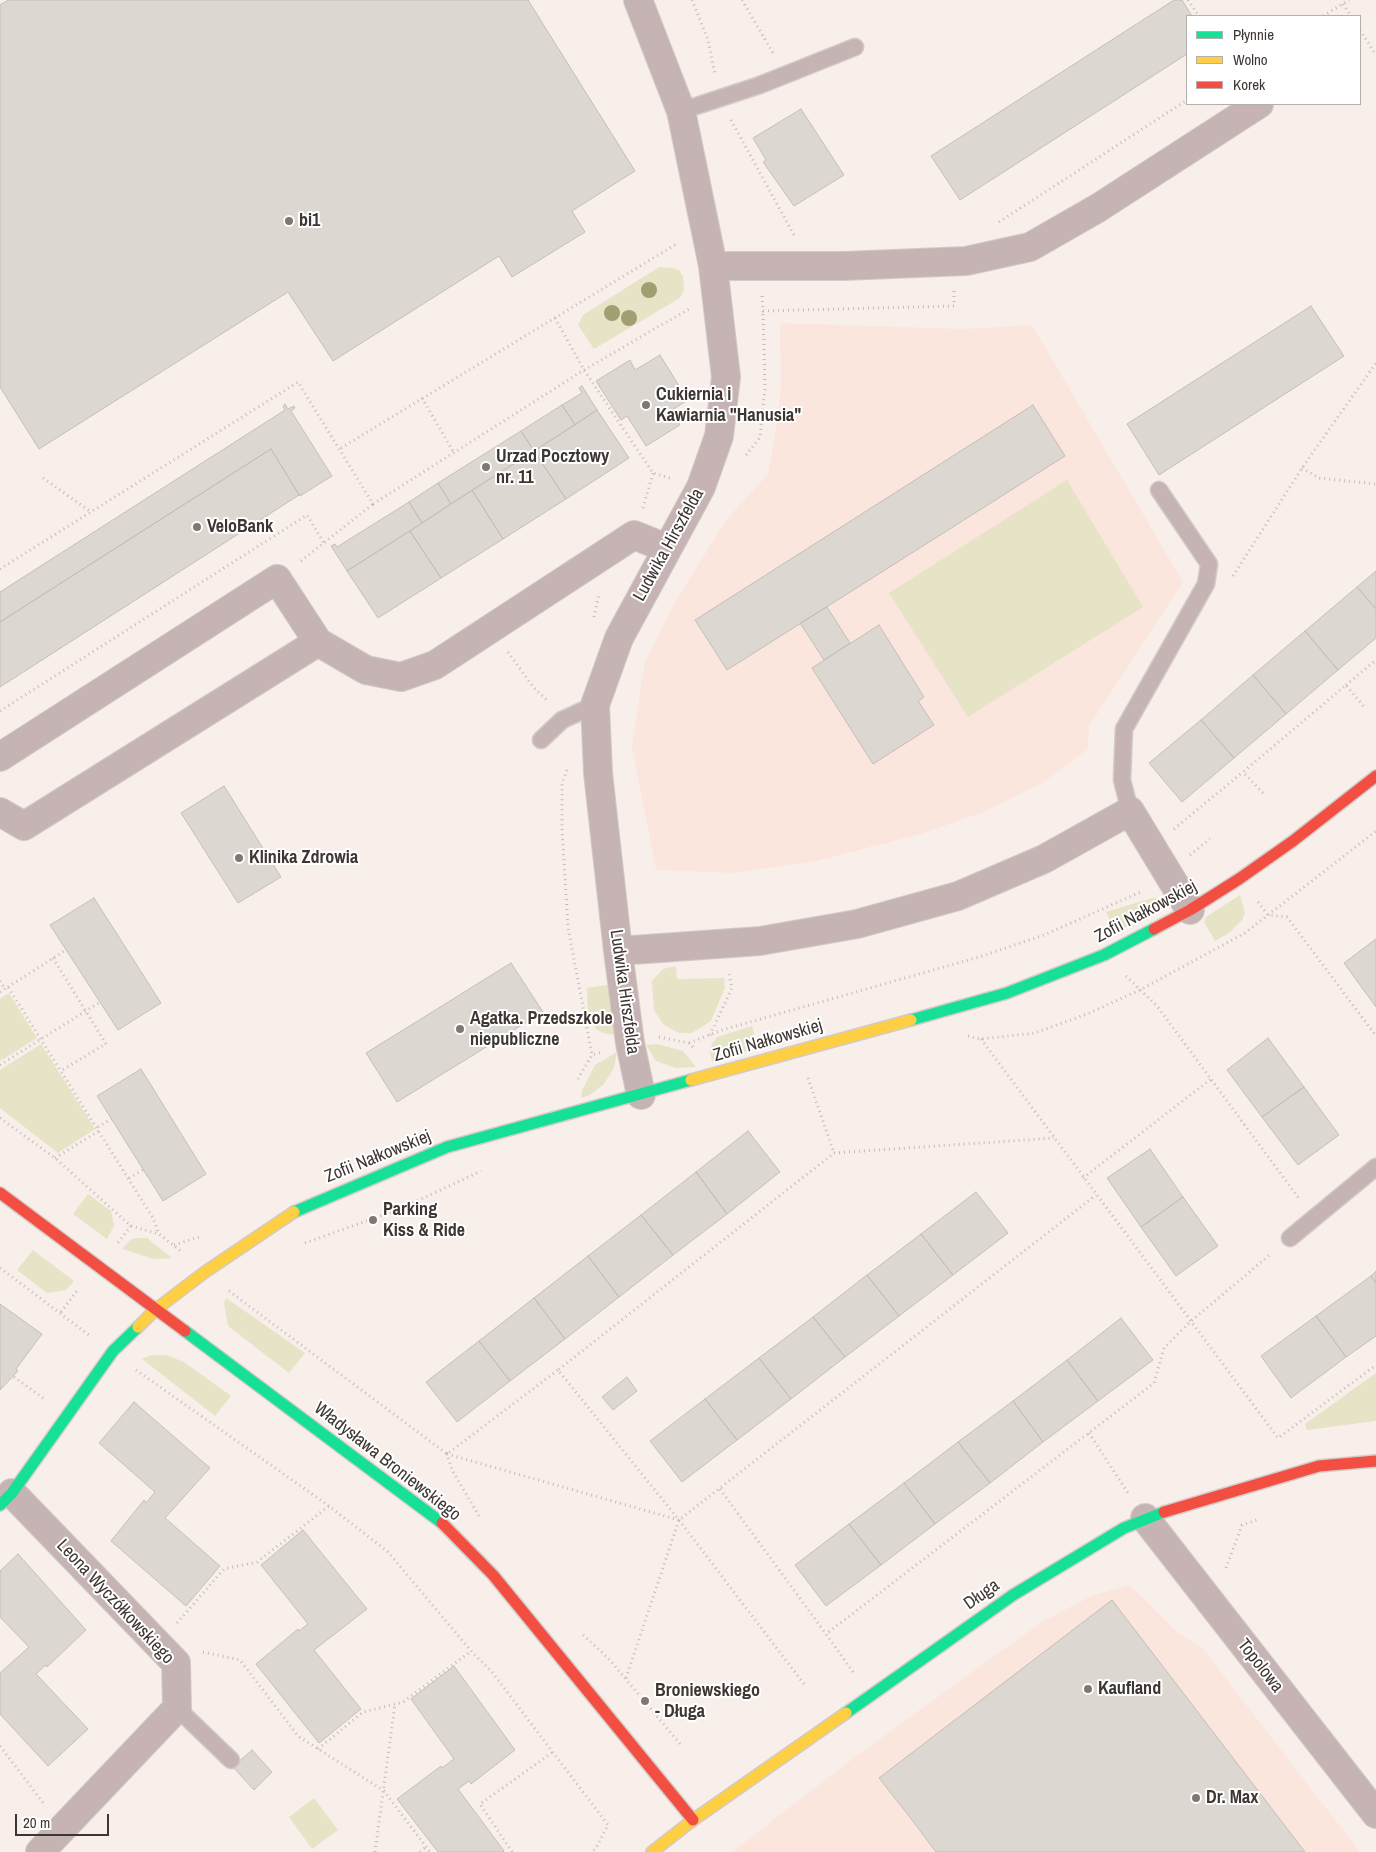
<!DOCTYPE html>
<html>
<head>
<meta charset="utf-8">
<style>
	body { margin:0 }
	#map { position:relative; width:1376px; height:1852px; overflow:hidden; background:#f8efeb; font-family:"Archivo Narrow",sans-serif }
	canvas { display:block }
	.legend { position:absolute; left:1186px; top:15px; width:175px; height:90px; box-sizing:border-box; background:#fff; border:1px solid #b2afad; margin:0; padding:6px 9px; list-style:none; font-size:15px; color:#3e3632 }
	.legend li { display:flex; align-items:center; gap:10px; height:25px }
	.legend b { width:25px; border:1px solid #b2afad }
	.scale { position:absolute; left:15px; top:1814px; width:94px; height:22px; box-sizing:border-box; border:2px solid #3e3632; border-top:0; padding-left:6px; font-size:15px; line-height:18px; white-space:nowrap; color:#3e3632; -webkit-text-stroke:4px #fff; paint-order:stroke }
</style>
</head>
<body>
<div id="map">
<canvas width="1376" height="1852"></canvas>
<ul class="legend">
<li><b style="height:6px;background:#16e098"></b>Płynnie</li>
<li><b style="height:6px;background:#ffcf43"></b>Wolno</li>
<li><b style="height:6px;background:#f24e42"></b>Korek</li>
</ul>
<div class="scale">20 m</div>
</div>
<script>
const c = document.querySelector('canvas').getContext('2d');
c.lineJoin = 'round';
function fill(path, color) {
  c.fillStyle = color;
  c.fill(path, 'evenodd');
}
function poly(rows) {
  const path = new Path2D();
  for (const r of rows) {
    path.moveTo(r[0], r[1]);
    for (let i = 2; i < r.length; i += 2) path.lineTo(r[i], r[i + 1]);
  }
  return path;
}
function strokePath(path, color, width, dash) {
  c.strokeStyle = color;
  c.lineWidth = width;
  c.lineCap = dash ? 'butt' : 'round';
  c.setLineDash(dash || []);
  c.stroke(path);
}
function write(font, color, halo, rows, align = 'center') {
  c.font = font + ' "Archivo Narrow",sans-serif';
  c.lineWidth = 4;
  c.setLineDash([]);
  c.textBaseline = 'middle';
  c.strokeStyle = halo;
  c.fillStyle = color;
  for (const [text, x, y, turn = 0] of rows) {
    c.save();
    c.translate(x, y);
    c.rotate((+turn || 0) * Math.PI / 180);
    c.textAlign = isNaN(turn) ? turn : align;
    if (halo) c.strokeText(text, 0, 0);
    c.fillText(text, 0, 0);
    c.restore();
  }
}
const built = poly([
	[780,323,964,329,1032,325,1183,582,1089,726,1088,749,1043,783,983,812,921,834,816,861,734,873,656,870,632,747,644,665,672,607,726,520,768,474,777,423,781,383],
	[1130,1585,1177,1632,1203,1649,1360,1852,732,1852,856,1756,1040,1623,1091,1596]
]);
const green = poly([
	[659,267,672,268,679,270,683,276,684,290,680,298,594,349,578,325,583,315],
	[1067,480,1143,607,968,717,889,593],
	[1240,895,1245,913,1242,920,1229,933,1215,941,1204,922,1206,917],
	[1152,898,1157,898,1149,915,1120,930,1114,929,1106,912],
	[676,966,677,979,724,978,725,988,711,1021,692,1033,679,1033,671,1029,663,1024,654,1010,652,981,663,969],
	[607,985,610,990,614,1035,603,1033,596,1029,588,1015,587,988],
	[9,993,37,1038,0,1061,0,999],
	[752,1026,758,1048,712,1062,710,1051,712,1044,717,1037],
	[41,1044,95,1129,58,1153,0,1108,0,1070],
	[657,1044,683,1051,696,1067,676,1068,656,1061,646,1045],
	[617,1052,614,1068,604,1084,590,1095,581,1098,582,1091,595,1065],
	[88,1194,111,1211,114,1226,107,1239,73,1214],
	[136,1238,147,1238,172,1258,154,1259,122,1249,130,1240],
	[33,1250,74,1281,66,1290,47,1293,17,1270],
	[226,1298,305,1353,289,1373,228,1326,224,1303],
	[151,1355,166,1355,184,1362,231,1396,215,1416,142,1359],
	[1376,1373,1376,1421,1307,1430,1305,1424],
	[314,1798,338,1830,312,1849,289,1817]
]);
const building = poly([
	[8,0,528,0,635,171,572,211,585,232,512,277,499,256,333,361,288,292,39,449,0,387,0,5,8,0],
	[1174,0,1182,0,1192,16,1187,16,1187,54,960,200,931,156,1174,0],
	[801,109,844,175,794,206,763,162,766,160,753,138,801,109],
	[1311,306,1344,356,1159,475,1127,424,1311,306],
	[660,355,688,400,672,410,680,425,646,446,627,416,621,420,596,381,630,360,635,370,660,355],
	[582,386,597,410,575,425,562,405,582,393,579,388,582,386],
	[285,404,288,409,294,406,295,408,291,411,332,476,300,496,271,449,0,622,0,592,285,410,283,406,285,404],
	[562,405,575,425,534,451,521,431,562,405],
	[1033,405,1065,456,727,670,695,620,1033,405],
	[597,410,629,458,566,499,534,451,597,410],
	[521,431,534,451,451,504,438,483,521,431],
	[271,449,299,495,0,687,0,622,271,449],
	[534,451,566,499,503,539,472,490,534,451],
	[438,483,451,504,422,523,409,502,438,483],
	[472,490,503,539,441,578,410,531,472,490],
	[409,502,422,523,347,571,331,546,335,544,337,547,409,502],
	[410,531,441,578,378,618,347,571,410,531],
	[1376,571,1376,609,1357,587,1376,571],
	[1357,587,1376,609,1376,638,1338,670,1305,631,1357,587],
	[827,607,850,643,824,660,800,623,827,607],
	[879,625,924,697,918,701,934,725,873,764,812,668,879,625],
	[1305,631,1338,670,1286,714,1253,675,1305,631],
	[1253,675,1286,714,1234,758,1201,720,1253,675],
	[1201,720,1234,758,1182,802,1149,763,1201,720],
	[224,786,281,877,238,903,181,813,224,786],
	[94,898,161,1003,118,1030,50,925,94,898],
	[1376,939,1376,1007,1344,963,1376,939],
	[511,963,543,1012,397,1102,366,1053,511,963],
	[1268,1038,1304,1087,1262,1117,1227,1070,1268,1038],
	[141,1069,206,1174,163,1201,97,1096,141,1069],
	[1304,1087,1339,1135,1298,1165,1262,1117,1304,1087],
	[748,1131,780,1172,727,1214,696,1172,748,1131],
	[1150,1149,1183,1197,1141,1227,1107,1178,1150,1149],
	[696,1172,727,1214,673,1255,641,1215,696,1172],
	[976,1192,1008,1233,953,1275,921,1234,976,1192],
	[1183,1197,1218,1246,1176,1276,1141,1227,1183,1197],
	[641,1215,673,1255,619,1297,588,1256,641,1215],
	[921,1234,953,1275,899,1316,867,1275,921,1234],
	[588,1256,619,1297,565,1339,534,1298,588,1256],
	[1376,1271,1376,1283,1371,1276,1376,1271],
	[867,1275,899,1316,845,1357,813,1317,867,1275],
	[1371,1276,1376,1283,1376,1336,1346,1357,1316,1316,1371,1276],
	[534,1298,565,1339,510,1381,479,1341,534,1298],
	[0,1304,42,1334,16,1369,18,1371,0,1390,0,1304],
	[1316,1316,1346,1357,1291,1398,1261,1356,1316,1316],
	[813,1317,845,1357,791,1399,759,1358,813,1317],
	[1121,1318,1153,1360,1098,1401,1067,1360,1121,1318],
	[479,1341,510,1381,457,1422,426,1382,479,1341],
	[759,1358,791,1399,737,1440,705,1399,759,1358],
	[1067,1360,1098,1401,1043,1442,1013,1401,1067,1360],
	[627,1377,637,1391,613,1410,602,1397,627,1377],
	[705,1399,737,1440,682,1482,650,1441,705,1399],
	[1013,1401,1043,1442,990,1483,958,1442,1013,1401],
	[134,1402,210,1468,165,1518,220,1566,186,1606,111,1541,144,1500,146,1503,155,1492,99,1443,134,1402],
	[958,1442,990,1483,935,1524,904,1483,958,1442],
	[904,1483,935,1524,881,1565,849,1524,904,1483],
	[849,1524,881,1565,826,1606,795,1565,849,1524],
	[303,1530,367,1609,314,1650,361,1709,319,1743,256,1664,298,1629,299,1631,308,1624,261,1565,303,1530],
	[18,1554,86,1630,47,1667,46,1665,36,1674,88,1729,48,1766,0,1714,0,1673,29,1647,0,1617,0,1571,18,1554],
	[1112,1600,1305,1852,936,1852,909,1816,879,1778,1112,1600],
	[454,1666,515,1750,471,1784,469,1781,458,1789,504,1851,502,1852,438,1852,397,1799,441,1766,442,1768,454,1759,411,1699,454,1666],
	[252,1750,272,1772,254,1790,233,1767,252,1750]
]);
const path = poly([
	[692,0,708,40,715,75],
	[742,0,773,53],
	[1188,0,1199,16],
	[1343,4,1351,16],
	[1323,16,1349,0],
	[1360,30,1376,55],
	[731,120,795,237],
	[999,222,1187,100],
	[762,296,763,311,954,306,954,290],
	[555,318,584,370,653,473,673,479],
	[422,398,454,453],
	[341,448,678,243],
	[746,455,760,437,765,389,763,311],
	[1302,468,1319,478,1376,484],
	[43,478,91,512],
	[643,508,653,473],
	[301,561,373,504],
	[0,569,298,382,373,504,584,370,689,309],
	[1233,576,1302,468,1376,363],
	[594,617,599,594],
	[508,652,534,688,548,701],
	[1346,685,1376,660],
	[0,711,307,515,324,543],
	[567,770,562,784,562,828,568,927,592,1055],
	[1263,793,1243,772,1346,685,1365,708],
	[1174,829,1243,772],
	[1190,855,1210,839],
	[1258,902,1268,915,1287,917,1376,1036],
	[53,958,106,1044,62,1070],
	[1126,976,1157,1006,1300,1200],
	[0,981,5,989],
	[8,987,66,950],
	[0,992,8,987,153,1218,159,1234,182,1252],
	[710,1035,732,988,729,974],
	[968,1036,981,1039,1035,1033,1087,1014,1140,990,1245,933,1376,831],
	[659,1037,689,1043,695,1049],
	[981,1039,1278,1438,1376,1365],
	[689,1043,722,1030,979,957,1044,935,1143,891],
	[0,1065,100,1002],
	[808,1078,834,1153],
	[578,1079,592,1055,602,1052],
	[0,1118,55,1158,131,1226,117,1244],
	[98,1127,111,1119],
	[55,1158,99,1131],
	[129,1178,143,1170],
	[1083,1178,1211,1079],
	[131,1226,159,1234],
	[305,1243,400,1209,481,1171],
	[174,1245,199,1237],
	[0,1268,89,1335],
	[229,1291,447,1454,558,1370],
	[61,1312,79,1288],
	[136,1370,329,1506,388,1552,471,1651,492,1672,608,1825,596,1848,592,1852],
	[14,1377,44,1399],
	[1089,1433,1128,1493],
	[720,1489,826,1634],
	[479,1516,452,1470,447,1454,679,1520],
	[1226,1568,1242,1525,1257,1520],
	[177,1623,224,1569,257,1562,329,1506],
	[583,1635,609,1659,681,1745],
	[203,1652,240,1660,298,1736,384,1791,430,1852],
	[853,1672,826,1634,1154,1383,1164,1348,1190,1322,1272,1253],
	[626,1678,679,1520,1096,1195],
	[804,1684,679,1520,558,1370,834,1153,1054,1138],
	[0,1746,44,1804],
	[318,1749,363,1712,403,1702,471,1651],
	[375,1852,395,1704],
	[420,1852,426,1847],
	[512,1852,480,1804,553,1752]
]);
const lane = poly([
	[681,111,760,85,855,47],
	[541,740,562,720,595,705],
	[1130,811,1122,780,1124,729,1206,584,1209,564,1159,490],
	[1290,1238,1376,1167],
	[177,1708,231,1760]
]);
const street = poly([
	[638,0,681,111,713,266,726,377,719,436,701,487,619,638,595,705,598,773,618,951,630,1043,641,1095],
	[713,266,844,266,966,261,1030,247,1098,208,1259,104],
	[318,642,366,670,401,677,435,665,634,535,666,548],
	[0,757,277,579,318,642,24,826,0,812],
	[618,951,760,941,857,924,958,896,1044,859,1130,811,1190,910],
	[12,1493,176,1663,177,1708,40,1852],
	[1145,1518,1376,1814]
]);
const fast = poly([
	[911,1020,1007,993,1104,955,1154,929],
	[294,1212,447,1147,691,1080],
	[185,1331,442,1523],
	[0,1505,12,1493,113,1351,138,1327],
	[846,1713,1013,1595,1124,1528,1164,1512]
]);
const slow = poly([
	[691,1080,911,1020],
	[138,1327,155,1310,205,1272,294,1212],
	[652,1852,693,1820,846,1713]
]);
const jam = poly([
	[1154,929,1190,910,1239,879,1293,841,1376,776],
	[0,1193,185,1331],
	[1164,1512,1319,1466,1376,1461],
	[442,1523,493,1575,693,1820]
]);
const trees = [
	[649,290],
	[612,313],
	[629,318]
];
const markers = [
	[289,221,5,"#7f7773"],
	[646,405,5,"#7f7773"],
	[486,467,5,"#7f7773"],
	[197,527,5,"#7f7773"],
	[239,858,5,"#7f7773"],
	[460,1029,5,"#7f7773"],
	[373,1220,5,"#7f7773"],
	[1088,1689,5,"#7f7773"],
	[645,1701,5,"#7f7773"],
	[1196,1798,5,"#7f7773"]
];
const poiNames = [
	["bi1",299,221],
	["Cukiernia i",656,395],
	["Kawiarnia \"Hanusia\"",656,416],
	["Urzad Pocztowy",496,457],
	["nr. 11",496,478],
	["VeloBank",207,527],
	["Klinika Zdrowia",249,858],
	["Agatka. Przedszkole",470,1019],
	["niepubliczne",470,1040],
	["Parking",383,1210],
	["Kiss & Ride",383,1231],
	["Kaufland",1098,1689],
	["Broniewskiego",655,1691],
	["- Długa",655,1712],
	["Dr. Max",1206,1798]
];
const streetNames = [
	["Ludwika Hirszfelda",669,545,-61],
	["Zofii Nałkowskiej",1146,912,-28],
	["Ludwika Hirszfelda",624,992,82],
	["Zofii Nałkowskiej",768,1041,-16],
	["Zofii Nałkowskiej",378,1157,-22],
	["Władysława Broniewskiego",387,1462,38],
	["Długa",982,1595,-35],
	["Leona Wyczółkowskiego",115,1602,47],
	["Topolowa",1260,1666,52]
];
fill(built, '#fae6dd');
fill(green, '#e6e3c7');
fill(building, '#ddd7d1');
strokePath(building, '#c4beba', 1);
strokePath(lane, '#d2cbc7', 19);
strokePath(street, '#d2cbc7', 30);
strokePath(fast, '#d2cbc7', 14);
strokePath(slow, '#d2cbc7', 14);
strokePath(jam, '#d2cbc7', 14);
strokePath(path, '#c6b9b8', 3, [1, 4]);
strokePath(lane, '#c6b4b5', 16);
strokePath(street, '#c6b4b5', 28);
strokePath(fast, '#16e098', 11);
strokePath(slow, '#ffcf43', 11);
strokePath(jam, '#f24e42', 11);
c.fillStyle = '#a19e71';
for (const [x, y] of trees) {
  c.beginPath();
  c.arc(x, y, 8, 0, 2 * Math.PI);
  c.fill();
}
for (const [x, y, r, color] of markers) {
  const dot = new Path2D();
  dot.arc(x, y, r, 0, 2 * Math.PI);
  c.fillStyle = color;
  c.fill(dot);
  strokePath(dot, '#fff', 2);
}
write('bold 18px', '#3e3632', '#fff', poiNames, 'left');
write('18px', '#3e3632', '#fff', streetNames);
</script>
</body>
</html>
